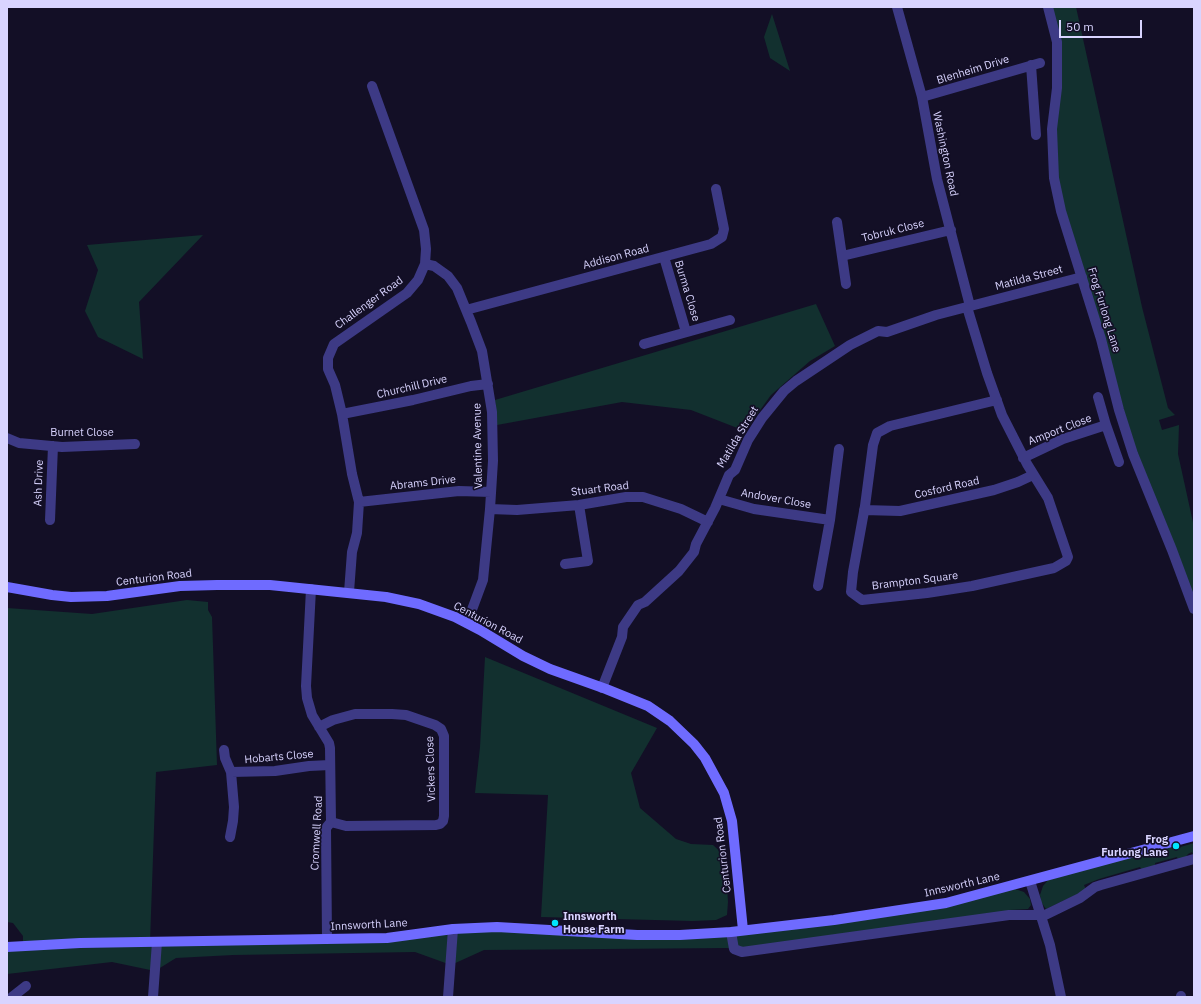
<!DOCTYPE html>
<html>
<head>
<meta charset="utf-8">
<style>
	body { margin:0 }
	#map { position:relative; width:1201px; height:1004px; overflow:hidden; background:#130f26; font-family:"IBM Plex Sans",sans-serif }
	canvas { display:block }
	.frame { position:absolute; inset:0; border:8px solid #d9d4ff; pointer-events:none }
	.scale { position:absolute; left:1059px; top:20px; width:83px; height:18px; box-sizing:border-box; border:2px solid #d9d4ff; border-top:0; padding-left:5px; font-size:12px; line-height:14px; white-space:nowrap; color:#d9d4ff; -webkit-text-stroke:3px #130f26; paint-order:stroke }
</style>
</head>
<body>
<div id="map">
<canvas width="1201" height="1004"></canvas>
<div class="frame"></div>
<div class="scale">50 m</div>
</div>
<script>
const c = document.querySelector('canvas').getContext('2d');
c.lineJoin = 'round';
function fill(path, color) {
  c.fillStyle = color;
  c.fill(path, 'evenodd');
}
function poly(rows) {
  const path = new Path2D();
  for (const r of rows) {
    path.moveTo(r[0], r[1]);
    for (let i = 2; i < r.length; i += 2) path.lineTo(r[i], r[i + 1]);
  }
  return path;
}
function strokePath(path, color, width, dash) {
  c.strokeStyle = color;
  c.lineWidth = width;
  c.lineCap = dash ? 'butt' : 'round';
  c.setLineDash(dash || []);
  c.stroke(path);
}
function write(font, color, halo, rows, align = 'center') {
  c.font = font + ' "IBM Plex Sans",sans-serif';
  c.lineWidth = 3.5;
  c.setLineDash([]);
  c.textBaseline = 'middle';
  c.strokeStyle = halo;
  c.fillStyle = color;
  for (const [text, x, y, turn = 0] of rows) {
    c.save();
    c.translate(x, y);
    c.rotate((+turn || 0) * Math.PI / 180);
    c.textAlign = isNaN(turn) ? turn : align;
    if (halo) c.strokeText(text, 0, 0);
    c.fillText(text, 0, 0);
    c.restore();
  }
}
const green = poly([
	[1048,7,1076,7,1142,307,1168,408,1175,415,1159,420,1162,430,1179,425,1178,454,1194,527,1194,609,1133,454,1054,178,1057,88],
	[772,14,790,71,770,58,764,37],
	[203,235,139,302,143,359,98,337,85,311,98,270,87,245],
	[816,304,835,346,810,361,771,395,745,431,691,410,622,402,497,425,495,400],
	[187,600,208,602,208,610,212,617,217,765,156,772,150,942,327,939,453,929,584,933,731,932,1015,889,1024,892,1030,899,1031,905,1028,909,1009,910,1009,915,734,949,727,948,484,950,451,965,415,952,233,955,176,958,155,971,112,962,7,974,7,947,23,945,23,936,13,923,7,922,7,608,92,614],
	[485,657,657,728,631,773,640,808,676,839,691,844,713,845,725,856,728,902,727,915,716,920,692,921,541,917,548,795,475,793,480,747],
	[1194,843,1194,858,1192,852,1188,854,1185,858,1178,860,1177,857,1155,863,1155,866,1142,870,1140,867,1099,879,1084,885,1086,890,1046,909,1041,902,1040,895,1043,886,1048,880,1175,844,1177,848]
]);
const street = poly([
	[897,7,922,97,937,179,970,306],
	[1048,7,1057,42,1057,88,1052,129,1054,178,1061,211,1101,339,1119,410,1133,454,1172,550,1194,609],
	[1031,65,1036,135],
	[922,97,1040,63],
	[837,222,846,284],
	[842,256,951,230],
	[664,257,686,332],
	[425,264,434,266,448,276,457,288,471,322,482,351,492,412,493,461,490,509,483,580,467,623],
	[967,307,987,373,1002,415,1027,464,1048,498,1068,557,1066,561,1054,568,972,586,927,593,862,600,851,592,853,572,865,506,873,445,877,433,890,426,997,400],
	[466,310,711,244,722,237,724,229,716,189],
	[644,344,730,320],
	[1098,397,1106,425],
	[342,414,413,400,471,386,488,384],
	[7,438,19,443,62,447,135,444],
	[1023,458,1063,439,1106,425,1119,462],
	[719,499,754,509,830,520],
	[359,502,459,491,491,492],
	[490,509,517,510,579,505,626,497,643,497,681,509,708,522],
	[864,510,900,511,994,490,1018,482,1033,475],
	[50,520,53,446],
	[565,564,588,561,579,505],
	[818,586,830,520,839,449],
	[311,589,306,686,307,698,312,715,329,743,330,748,331,822,326,828,327,939],
	[349,592,352,552,357,533,359,502,352,474,342,414,335,385,328,369,328,358,334,344,407,293,418,280,425,264,426,249,424,230,372,86],
	[602,688,622,637,623,627,638,605,645,602,679,571,694,552,696,544,715,508,729,475,735,470,748,440,762,418,784,391,796,381,850,345,878,331,887,332,936,315,1082,277],
	[319,727,333,720,355,714,392,714,406,715,435,725,441,729,444,736,444,816,443,821,440,824,436,825,346,826,331,822],
	[224,750,225,758,231,772,234,807,233,821,230,837],
	[231,772,275,771,309,766,330,765],
	[1030,881,1050,945,1061,997],
	[1041,917,1080,898,1095,887,1101,885,1194,859],
	[731,932,734,949,742,952,1009,915,1041,915],
	[1181,996,1181,997],
	[12,997,26,986],
	[153,997,157,942],
	[448,997,453,929]
]);
const secondary = poly([
	[7,587,52,595,71,597,107,596,180,586,217,585,270,585,386,597,419,604,455,617,480,630,523,656,550,669,606,689,648,706,670,721,694,744,705,758,724,793,732,821,743,930],
	[7,947,80,943,387,938,453,929,497,927,637,935,680,935,731,932,834,920,946,903,1194,836]
]);
const markers = [
	[1176,846,4,"#00e5ff"],
	[555,923,4,"#00e5ff"]
];
const streetNames = [
	["Blenheim Drive",973,70,-17],
	["Washington Road",945,154,78],
	["Tobruk Close",893,231,-14],
	["Addison Road",616,257,-15],
	["Matilda Street",1029,278,-15],
	["Burma Close",687,291,73],
	["Challenger Road",369,303,-36],
	["Frog Furlong Lane",1104,310,73],
	["Churchill Drive",412,387,-13],
	["Amport Close",1060,430,-21],
	["Burnet Close",82,433],
	["Matilda Street",738,437,-59],
	["Valentine Avenue",478,446,-91],
	["Ash Drive",39,483,-88],
	["Abrams Drive",423,483,-6],
	["Cosford Road",947,488,-13],
	["Stuart Road",600,489,-7],
	["Andover Close",776,499,10],
	["Centurion Road",154,578,-7],
	["Brampton Square",915,581,-7],
	["Centurion Road",488,623,28],
	["Hobarts Close",279,757,-5],
	["Vickers Close",431,769,-92],
	["Cromwell Road",317,833,-87],
	["Centurion Road",723,855,-97],
	["Innsworth Lane",962,885,-13],
	["Innsworth Lane",369,925,-3]
];
const poiNames = [
	["Frog",1168,840],
	["Furlong Lane",1168,853],
	["Innsworth",563,917,"left"],
	["House Farm",563,930,"left"]
];
fill(green, '#12302f');
strokePath(street, '#3d3a85', 10);
strokePath(secondary, '#6f6bff', 10);
for (const [x, y, r, color] of markers) {
  const dot = new Path2D();
  dot.arc(x, y, r, 0, 2 * Math.PI);
  c.fillStyle = color;
  c.fill(dot);
  strokePath(dot, '#130f26', 1.5);
}
write('11px', '#d9d4ff', '#130f26', streetNames);
write('bold 11px', '#d9d4ff', '#130f26', poiNames, 'right');
</script>
</body>
</html>
